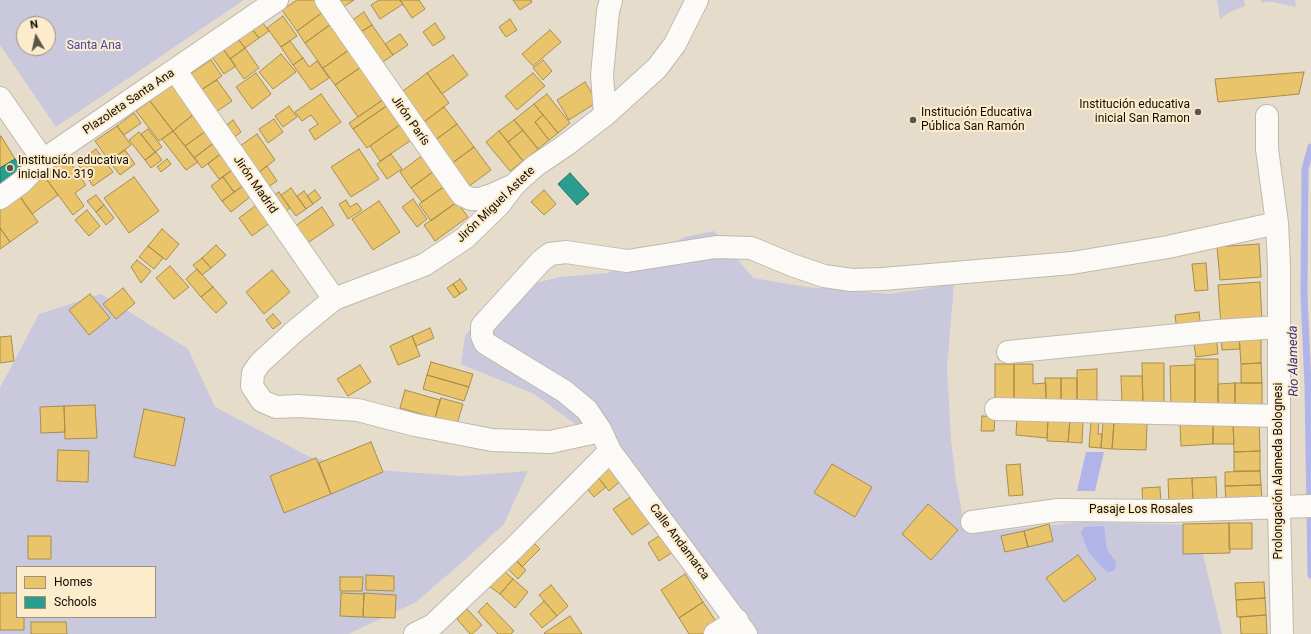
<!DOCTYPE html>
<html>
<head>
<meta charset="utf-8">
<style>
	body { margin:0 }
	#map { position:relative; width:1311px; height:634px; overflow:hidden; background:#e5dccb; font-family:Roboto,sans-serif }
	canvas { display:block }
	.legend { position:absolute; left:16px; top:566px; width:140px; height:52px; box-sizing:border-box; background:#fdeccc; border:1px solid #9f927c; margin:0; padding:5px 7px; list-style:none; font-size:12px; color:#120c03 }
	.legend li { display:flex; align-items:center; gap:8px; height:20px }
	.legend b { width:20px; border:1px solid #9f927c }
	.north { position:absolute; left:16px; top:16px; width:40px; height:40px; box-sizing:border-box; background:#fdeccc; border:1px solid #9f927c; border-radius:50%; rotate:351deg; font-size:11px; font-weight:700; line-height:16px; text-align:center; color:#120c03 }
	.north::after { content:''; display:block; margin:auto; width:14px; height:18px; background:#5c5549; clip-path:polygon(50% 0,100% 100%,50% 72%,0 100%) }
</style>
</head>
<body>
<div id="map">
<canvas width="1311" height="634"></canvas>
<ul class="legend">
<li><b style="height:11px;background:#e9c46a"></b>Homes</li>
<li><b style="height:11px;background:#2a9d8f"></b>Schools</li>
</ul>
<div class="north">N</div>
</div>
<script>
const c = document.querySelector('canvas').getContext('2d');
c.lineJoin = 'round';
function fill(path, color) {
  c.fillStyle = color;
  c.fill(path, 'evenodd');
}
function poly(rows) {
  const path = new Path2D();
  for (const r of rows) {
    path.moveTo(r[0], r[1]);
    for (let i = 2; i < r.length; i += 2) path.lineTo(r[i], r[i + 1]);
  }
  return path;
}
function strokePath(path, color, width, dash) {
  c.strokeStyle = color;
  c.lineWidth = width;
  c.lineCap = dash ? 'butt' : 'round';
  c.setLineDash(dash || []);
  c.stroke(path);
}
function write(font, color, halo, rows, align = 'center') {
  c.font = font + ' Roboto,sans-serif';
  c.lineWidth = 4;
  c.setLineDash([]);
  c.textBaseline = 'middle';
  c.strokeStyle = halo;
  c.fillStyle = color;
  for (const [text, x, y, turn = 0] of rows) {
    c.save();
    c.translate(x, y);
    c.rotate((+turn || 0) * Math.PI / 180);
    c.textAlign = isNaN(turn) ? turn : align;
    if (halo) c.strokeText(text, 0, 0);
    c.fillText(text, 0, 0);
    c.restore();
  }
}
const green = poly([
	[0,0,244,0,56,127,0,45],
	[24,24,48,24,48,48,24,48],
	[1217,0,1244,0,1245,6,1228,13,1220,19],
	[1261,0,1295,0,1296,7,1273,2,1261,2],
	[714,231,753,278,807,287,890,294,954,284,947,367,951,440,956,481,963,518,970,534,1081,522,1196,525,1222,634,751,634,706,601,593,437,534,394,461,364,465,336,503,291,560,277,608,273,685,237],
	[101,294,188,349,215,407,310,457,375,470,463,476,528,471,504,524,467,558,416,602,348,634,0,634,0,388,39,314],
	[17,567,155,567,155,617,17,617]
]);
const water = poly([
	[1086,452,1104,452,1095,491,1077,491],
	[1104,526,1107,550,1116,562,1116,567,1114,571,1107,572,1089,553,1081,533,1084,527]
]);
const homes = poly([
	[297,0,314,0,323,12,297,31,282,10,297,0],
	[332,0,354,0,339,10,332,0],
	[379,0,400,0,403,4,380,19,371,5,379,0],
	[400,0,419,0,425,9,412,18,400,0],
	[513,0,531,0,532,2,520,10,513,0],
	[323,12,331,24,305,43,297,31,323,12],
	[364,12,372,25,359,33,351,21,364,12],
	[283,16,297,36,281,47,267,28,283,16],
	[510,19,517,30,506,37,499,27,510,19],
	[262,22,269,31,259,38,252,29,262,22],
	[435,23,445,38,433,46,423,32,435,23],
	[331,24,349,50,323,68,305,43,331,24],
	[372,25,393,55,380,64,359,33,372,25],
	[252,29,259,38,245,48,238,39,252,29],
	[550,30,561,42,533,66,522,54,550,30],
	[400,34,408,45,393,55,385,44,400,34],
	[238,39,245,48,230,59,223,49,238,39],
	[290,41,303,58,293,65,281,47,290,41],
	[245,48,259,68,244,79,230,59,245,48],
	[223,49,236,66,224,74,212,57,223,49],
	[349,50,361,67,335,85,323,68,349,50],
	[281,54,296,72,273,89,259,72,281,54],
	[453,55,468,75,442,94,427,73,453,55],
	[303,58,309,67,317,61,329,78,311,90,293,65,303,58],
	[211,60,222,76,198,92,187,76,211,60],
	[543,60,552,71,543,80,533,68,543,60],
	[361,67,384,99,358,117,335,85,361,67],
	[1304,72,1299,94,1218,102,1215,79,1304,72],
	[256,73,271,94,252,109,236,87,256,73],
	[427,73,449,103,421,124,399,94,427,73],
	[533,73,545,86,517,110,505,96,533,73],
	[217,80,232,101,213,114,198,92,217,80],
	[585,82,597,102,569,120,557,100,585,82],
	[171,85,194,114,173,131,150,101,171,85],
	[321,94,341,122,315,140,309,130,318,124,311,115,302,121,295,112,321,94],
	[547,94,570,123,558,133,534,104,547,94],
	[384,99,388,105,353,129,349,123,384,99],
	[150,101,173,131,159,141,136,111,150,101],
	[534,104,543,115,535,122,549,140,538,149,514,120,534,104],
	[388,105,401,124,367,148,353,129,388,105],
	[289,106,297,117,283,127,275,116,289,106],
	[444,107,457,124,434,141,421,124,444,107],
	[134,113,141,123,124,135,117,126,134,113],
	[194,114,206,131,185,146,173,131,194,114],
	[543,115,558,133,549,140,535,122,543,115],
	[274,119,283,132,268,143,259,129,274,119],
	[233,120,241,132,231,140,223,128,233,120],
	[514,120,523,130,508,142,499,131,514,120],
	[401,124,413,139,380,161,370,146,401,124],
	[457,124,474,147,451,164,434,141,457,124],
	[117,126,131,145,109,161,95,141,117,126],
	[148,129,162,147,155,152,141,134,148,129],
	[523,130,538,149,523,161,508,142,523,130],
	[173,131,198,162,186,170,162,139,173,131],
	[206,131,215,142,194,158,185,146,206,131],
	[499,131,523,161,510,171,486,142,499,131],
	[139,132,155,152,145,160,129,140,139,132],
	[257,134,275,160,255,175,237,148,257,134],
	[1,136,15,159,0,168,0,137,1,136],
	[215,142,223,152,202,168,194,158,215,142],
	[474,147,491,170,468,187,451,164,474,147],
	[96,149,113,172,93,186,77,163,96,149],
	[359,149,379,179,351,197,331,167,359,149],
	[125,150,135,164,120,175,109,161,125,150],
	[156,152,162,160,151,168,145,160,156,152],
	[223,152,235,168,219,179,208,164,223,152],
	[391,154,402,169,387,179,377,164,391,154],
	[65,155,86,185,75,193,84,206,73,215,41,172,65,155],
	[423,155,434,171,411,188,400,172,423,155],
	[167,159,171,164,161,172,157,167,167,159],
	[267,166,277,181,265,189,255,175,267,166],
	[235,168,247,183,234,192,223,177,235,168],
	[434,171,445,186,422,202,411,188,434,171],
	[41,172,58,195,32,214,15,190,41,172],
	[134,177,159,211,129,233,104,198,134,177],
	[223,177,234,192,222,201,211,186,223,177],
	[247,183,255,193,231,212,222,201,247,183],
	[445,186,457,202,431,221,419,204,445,186],
	[291,188,306,209,296,216,281,195,291,188],
	[315,190,321,198,313,204,307,196,315,190],
	[544,190,556,204,544,215,531,202,544,190],
	[304,191,313,204,306,209,297,196,304,191],
	[17,192,38,222,10,242,0,228,0,204,17,192],
	[279,192,290,208,283,213,271,197,279,192],
	[96,195,104,205,96,212,87,201,96,195],
	[413,199,427,219,417,227,402,207,413,199],
	[346,200,350,207,357,203,362,210,348,219,339,204,346,200],
	[379,201,400,232,373,250,352,219,379,201],
	[457,202,468,217,435,241,424,225,457,202],
	[258,204,271,222,252,236,239,218,258,204],
	[104,205,114,218,106,225,96,212,104,205],
	[322,207,334,225,306,244,294,227,322,207],
	[87,210,100,226,89,236,75,220,87,210],
	[0,228,10,242,0,249,0,228],
	[162,229,179,244,166,260,148,246,162,229],
	[1259,244,1261,277,1220,280,1217,247,1259,244],
	[216,245,226,255,211,268,202,258,216,245],
	[148,246,163,258,154,269,139,257,148,246],
	[202,258,211,268,202,275,193,265,202,258],
	[137,260,151,271,141,283,131,267,137,260],
	[1206,263,1208,290,1195,291,1192,264,1206,263],
	[170,266,189,287,174,299,156,278,170,266],
	[197,269,213,287,201,297,186,279,197,269],
	[272,270,290,292,264,314,246,292,272,270],
	[460,279,467,289,460,294,453,284,460,279],
	[1260,282,1262,322,1221,325,1218,285,1260,282],
	[453,284,460,294,454,298,447,288,453,284],
	[213,287,227,303,216,313,201,297,213,287],
	[123,288,135,303,116,319,103,304,123,288],
	[90,294,110,318,89,335,69,310,90,294],
	[1199,312,1201,329,1177,331,1175,315,1199,312],
	[273,314,281,323,273,329,266,320,273,314],
	[430,328,434,338,416,346,412,336,430,328],
	[1261,334,1261,363,1241,364,1239,336,1261,334],
	[1216,335,1218,354,1196,357,1193,338,1216,335],
	[11,336,14,361,0,363,0,337,11,336],
	[412,336,420,356,398,365,390,346,412,336],
	[1239,336,1240,349,1222,350,1221,337,1239,336],
	[1195,359,1218,359,1218,406,1195,407,1195,359],
	[431,362,473,374,469,387,427,375,431,362],
	[1142,363,1164,363,1164,405,1143,405,1142,363],
	[1261,363,1262,383,1241,383,1241,364,1261,363],
	[995,364,1014,364,1014,400,995,400,995,364],
	[1014,364,1033,364,1033,384,1046,383,1046,400,1014,400,1014,364],
	[360,365,371,382,348,396,337,379,360,365],
	[1195,365,1195,407,1171,407,1170,366,1195,365],
	[1097,369,1097,400,1077,400,1077,370,1097,369],
	[427,375,469,387,464,401,423,389,427,375],
	[1121,376,1142,376,1143,405,1122,405,1121,376],
	[1045,378,1061,378,1061,400,1046,400,1045,378],
	[1061,378,1077,378,1077,400,1061,400,1061,378],
	[1235,383,1235,406,1218,406,1218,384,1235,383],
	[1235,383,1262,383,1262,406,1235,406,1235,383],
	[405,390,440,400,435,418,400,408,405,390],
	[441,398,463,404,457,424,435,418,441,398],
	[95,405,97,438,65,439,64,406,95,405],
	[64,406,65,432,41,433,40,407,64,406],
	[144,409,185,418,175,466,134,457,144,409],
	[982,416,995,417,994,431,981,431,982,416],
	[1017,417,1048,419,1047,438,1016,435,1017,417],
	[1048,419,1070,420,1068,442,1047,441,1048,419],
	[1070,420,1083,421,1082,443,1068,442,1070,420],
	[1091,421,1099,421,1098,434,1102,434,1101,448,1089,447,1091,421],
	[1103,421,1114,422,1112,449,1101,448,1103,421],
	[1114,422,1147,424,1146,450,1112,449,1114,422],
	[1233,422,1259,422,1260,451,1234,452,1233,422],
	[1233,422,1234,444,1213,444,1213,423,1233,422],
	[1213,423,1213,444,1181,446,1180,424,1213,423],
	[371,442,383,472,331,494,319,463,371,442],
	[58,450,89,451,88,482,57,481,58,450],
	[1260,451,1260,471,1234,471,1234,452,1260,451],
	[316,458,331,494,284,513,270,476,316,458],
	[611,462,625,477,609,491,596,475,611,462],
	[832,464,872,487,855,517,814,493,832,464],
	[1020,464,1023,495,1009,496,1006,465,1020,464],
	[1260,471,1261,485,1225,486,1225,472,1260,471],
	[596,475,606,487,594,497,584,485,596,475],
	[1216,477,1217,502,1193,503,1192,478,1216,477],
	[1192,478,1193,503,1169,505,1168,479,1192,478],
	[1261,485,1262,502,1226,503,1225,486,1261,485],
	[1160,487,1161,507,1143,508,1142,488,1160,487],
	[635,494,654,520,632,535,613,509,635,494],
	[928,504,958,530,931,560,902,534,928,504],
	[1229,523,1252,523,1252,549,1229,549,1229,523],
	[1229,523,1230,553,1183,554,1183,524,1229,523],
	[1049,524,1053,541,1028,547,1024,531,1049,524],
	[1024,531,1028,547,1005,552,1001,536,1024,531],
	[662,534,673,552,659,561,648,543,662,534],
	[28,536,51,536,51,559,28,559,28,536],
	[532,541,540,549,522,567,514,558,532,541],
	[1078,555,1096,579,1064,602,1046,578,1078,555],
	[514,558,526,570,518,579,506,567,514,558],
	[503,570,513,579,500,594,489,586,503,570],
	[685,574,703,602,679,618,661,590,685,574],
	[366,575,394,576,394,591,366,590,366,575],
	[340,577,363,577,362,591,340,591,340,577],
	[513,579,528,592,515,608,500,594,513,579],
	[1264,582,1265,598,1236,600,1235,583,1264,582],
	[551,585,568,606,557,616,539,595,551,585],
	[0,593,17,593,17,617,24,617,24,630,0,630,0,593],
	[341,593,364,594,363,617,340,616,341,593],
	[364,593,396,595,395,618,363,617,364,593],
	[1265,598,1266,615,1237,617,1236,600,1265,598],
	[544,601,557,616,542,628,530,614,544,601],
	[703,602,719,626,707,634,689,634,679,618,703,602],
	[487,603,514,631,511,634,498,634,478,612,487,603],
	[467,609,482,625,472,634,470,634,457,619,467,609],
	[1266,615,1267,634,1241,634,1240,617,1266,615],
	[570,616,582,634,545,634,544,633,570,616],
	[31,622,66,622,67,634,31,634,31,622]
]);
const schools = poly([
	[15,159,27,176,0,192,0,168,15,159],
	[570,173,589,194,577,205,558,184,570,173]
]);
const stream = poly([
	[1311,147,1305,169,1304,295,1308,386,1311,575]
]);
const minor = poly([
	[326,0,462,195,471,199,480,199,492,195,512,186],
	[697,0,675,44,657,68,605,115,566,145,535,166,515,184,499,205,465,238,424,265,334,299,295,331,260,363,253,373,252,386,262,401,276,407,298,406,358,410,415,425,492,440,550,442,601,431,610,451,746,634],
	[175,70,334,299],
	[0,98,43,160],
	[605,115,602,75,608,11,611,0],
	[1267,116,1267,149,1277,223,1279,265,1279,508,1282,634],
	[0,198,22,182,43,160,277,0],
	[1008,352,1218,331,1279,327],
	[996,409,1279,416],
	[601,431,587,410,564,391,485,343,482,336,482,326,541,261,550,254,566,252,627,261,716,247,751,248,792,265,824,276,852,280,883,279,1072,263,1168,247,1277,223],
	[972,522,1058,510,1171,511,1311,506],
	[415,634,433,625,514,548,610,451],
	[715,634,737,620]
]);
const markers = [
	[1198,112,4,"#5c5549"],
	[913,120,4,"#5c5549"],
	[10,168,4,"#5c5549"]
];
const parkNames = [
	["Santa Ana",94,46]
];
const streetNames = [
	["Plazoleta Santa Ana",129,102,-34],
	["Jirón París",410,121,55],
	["Jirón Madrid",255,185,55],
	["Jirón Miguel Astete",496,205,-44],
	["Prolongación Alameda Bolognesi",1279,471,-90],
	["Pasaje Los Rosales",1141,510],
	["Calle Andamarca",679,542,53]
];
const poiNames = [
	["Institución educativa",1190,105,"right"],
	["inicial San Ramon",1190,119,"right"],
	["Institución Educativa",921,113],
	["Pública San Ramón",921,127],
	["Institución educativa",18,161],
	["inicial No. 319",18,175]
];
const waterNames = [
	["Rio Alameda",1294,361,-91]
];
fill(green, '#c9c8dd');
fill(water, '#b1b4e9');
fill(homes, '#e9c46a');
strokePath(homes, '#a88d4b', 1);
fill(schools, '#2a9d8f');
strokePath(schools, '#237265', 1);
strokePath(stream, '#b1b4e9', 7);
strokePath(minor, '#c0b9ac', 24);
strokePath(minor, '#fbfaf7', 22);
for (const [x, y, r, color] of markers) {
  const dot = new Path2D();
  dot.arc(x, y, r, 0, 2 * Math.PI);
  c.fillStyle = color;
  c.fill(dot);
  strokePath(dot, '#fdeccc', 1.5);
}
write('12px', '#4747a7', '#fdeccc', parkNames);
write('12px', '#120c03', '#fdeccc', streetNames);
write('12px', '#120c03', '#fdeccc', poiNames, 'left');
write('italic 13px', '#312b89', '#fdeccc', waterNames);
</script>
</body>
</html>
